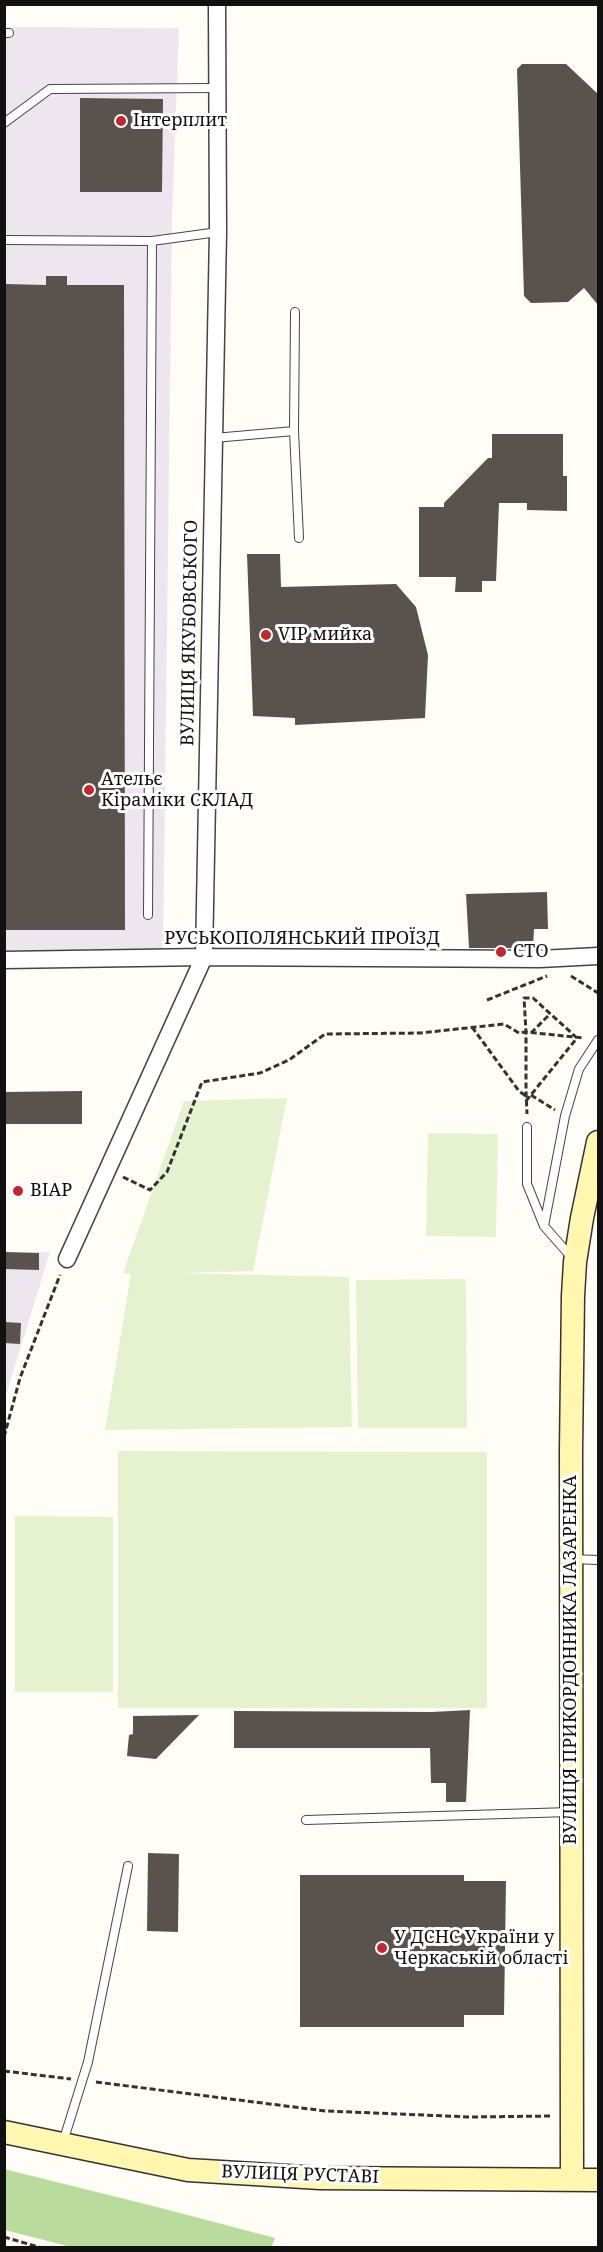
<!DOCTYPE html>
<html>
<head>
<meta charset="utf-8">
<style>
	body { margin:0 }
	#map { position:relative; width:603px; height:2252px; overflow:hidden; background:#fffdf5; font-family:"Noto Serif",serif }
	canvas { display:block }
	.frame { position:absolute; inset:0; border:6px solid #111; pointer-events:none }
</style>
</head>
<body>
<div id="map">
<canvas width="603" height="2252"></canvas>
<div class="frame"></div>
</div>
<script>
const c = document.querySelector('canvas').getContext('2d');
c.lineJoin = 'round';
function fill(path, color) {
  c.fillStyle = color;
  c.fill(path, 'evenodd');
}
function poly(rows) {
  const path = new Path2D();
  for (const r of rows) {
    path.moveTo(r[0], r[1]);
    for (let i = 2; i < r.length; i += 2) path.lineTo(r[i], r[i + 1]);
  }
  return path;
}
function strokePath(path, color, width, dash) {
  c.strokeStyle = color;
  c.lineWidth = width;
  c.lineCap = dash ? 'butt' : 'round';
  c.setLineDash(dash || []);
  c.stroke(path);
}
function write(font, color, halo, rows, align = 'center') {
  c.font = font + ' "Noto Serif",serif';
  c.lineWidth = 6;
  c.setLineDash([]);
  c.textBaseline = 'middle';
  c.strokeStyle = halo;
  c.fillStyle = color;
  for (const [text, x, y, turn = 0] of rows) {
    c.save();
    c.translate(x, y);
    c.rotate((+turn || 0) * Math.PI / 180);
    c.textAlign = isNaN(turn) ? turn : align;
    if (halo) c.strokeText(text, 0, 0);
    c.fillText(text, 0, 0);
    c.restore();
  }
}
const industrial = poly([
	[5,27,179,28,172,218,163,960,5,957],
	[5,1252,50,1252,5,1398]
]);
const forest = poly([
	[4,2169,153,2206,275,2238,271,2248,71,2247,5,2230]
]);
const pitch = poly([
	[287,1098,253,1271,178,1273,349,1277,352,1427,105,1430,131,1274,123,1273,184,1101],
	[428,1133,498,1134,496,1237,426,1236],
	[466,1279,467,1428,358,1428,356,1280],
	[118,1451,487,1452,487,1708,118,1708],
	[15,1516,113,1517,113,1692,15,1692]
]);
const building = poly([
	[522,64,566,64,598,94,598,305,584,288,568,302,531,303,524,296,517,69],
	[80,98,163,99,162,192,80,192],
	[46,276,67,276,67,285,124,285,125,930,4,930,4,284,46,285],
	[492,434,563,434,563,476,567,476,567,511,527,510,527,503,499,503,496,581,482,581,482,592,455,592,456,577,419,577,419,507,444,507,444,503,488,458,492,458],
	[247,554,280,554,281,587,396,584,416,607,428,655,425,718,295,725,295,718,253,716],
	[547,892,548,929,534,929,533,948,469,948,466,894],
	[82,1091,82,1124,4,1124,4,1092],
	[4,1252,39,1253,39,1270,4,1269],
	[4,1322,21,1323,20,1344,4,1343],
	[470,1710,466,1802,446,1802,446,1783,431,1783,430,1748,234,1748,234,1711,432,1712],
	[199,1715,156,1759,127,1756,129,1735,133,1734,133,1716],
	[148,1853,179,1854,178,1932,147,1931],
	[300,1875,464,1875,464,1881,506,1881,504,2015,464,2015,464,2027,300,2027]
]);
const path = poly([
	[571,976,598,993],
	[487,1000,547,976],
	[472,1027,519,1091,526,1096],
	[531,1033,550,1014],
	[531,1095,555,1110],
	[526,1101,577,1038,533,998,524,998,526,1032,526,1091,527,1114],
	[123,1177,150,1190,167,1172,202,1082,260,1073,289,1060,325,1034,420,1033,504,1024,519,1033,526,1032,584,1038],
	[4,1437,20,1378,60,1275],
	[4,2071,71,2079],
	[96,2082,326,2111,470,2117,552,2116],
	[4,2237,42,2248]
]);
const lane = poly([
	[4,33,9,33],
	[4,123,50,89,217,88],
	[4,240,152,241,218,232],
	[294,431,299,538],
	[214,438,294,431,295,312],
	[148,915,152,241],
	[527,1127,527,1184,544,1226,573,1259],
	[544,1226,565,1116,579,1069,598,1040],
	[572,1559,598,1560],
	[306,1820,570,1812],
	[63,2142,88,2062,128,1866]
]);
const street = poly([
	[4,960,204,957,540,959,598,956],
	[67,1259,204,957,218,232,217,4]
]);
const secondary = poly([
	[4,2132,188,2170,320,2178,598,2180],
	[572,2180,571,1450,573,1296,575,1262,582,1218,598,1142]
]);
const markers = [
	[121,121,6,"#c4262e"],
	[266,635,6,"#c4262e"],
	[89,790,6,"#c4262e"],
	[501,952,6,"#c4262e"],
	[18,1191,6,"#c4262e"],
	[382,1948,6,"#c4262e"]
];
const poiNames = [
	["Інтерплит",133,121],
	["VIP мийка",278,635],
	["Ательє",101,780],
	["Кіраміки СКЛАД",101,801],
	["СТО",513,952],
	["ВІАР",30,1191],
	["У ДСНС України у",394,1938],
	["Черкаській області",394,1959]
];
const streetNames = [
	["ВУЛИЦЯ ЯКУБОВСЬКОГО",190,633,-89],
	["РУСЬКОПОЛЯНСЬКИЙ ПРОЇЗД",302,939],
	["ВУЛИЦЯ ПРИКОРДОННИКА ЛАЗАРЕНКА",571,1660,-90],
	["ВУЛИЦЯ РУСТАВІ",300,2175,2]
];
fill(industrial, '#eee6ef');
fill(forest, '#b9dc9c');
fill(pitch, '#e6f2cf');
fill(building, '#5a524d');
strokePath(lane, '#444', 10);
strokePath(street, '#444', 19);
strokePath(secondary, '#333', 25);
strokePath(path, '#333', 3, [6, 3]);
strokePath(lane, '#fff', 8);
strokePath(street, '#fff', 16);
strokePath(secondary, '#fff6b0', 22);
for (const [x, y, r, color] of markers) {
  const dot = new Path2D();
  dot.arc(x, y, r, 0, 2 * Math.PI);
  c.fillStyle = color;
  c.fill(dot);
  strokePath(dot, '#fff', 2);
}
write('18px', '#111', '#fff', poiNames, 'left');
write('18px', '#111', '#fff', streetNames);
</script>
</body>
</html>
